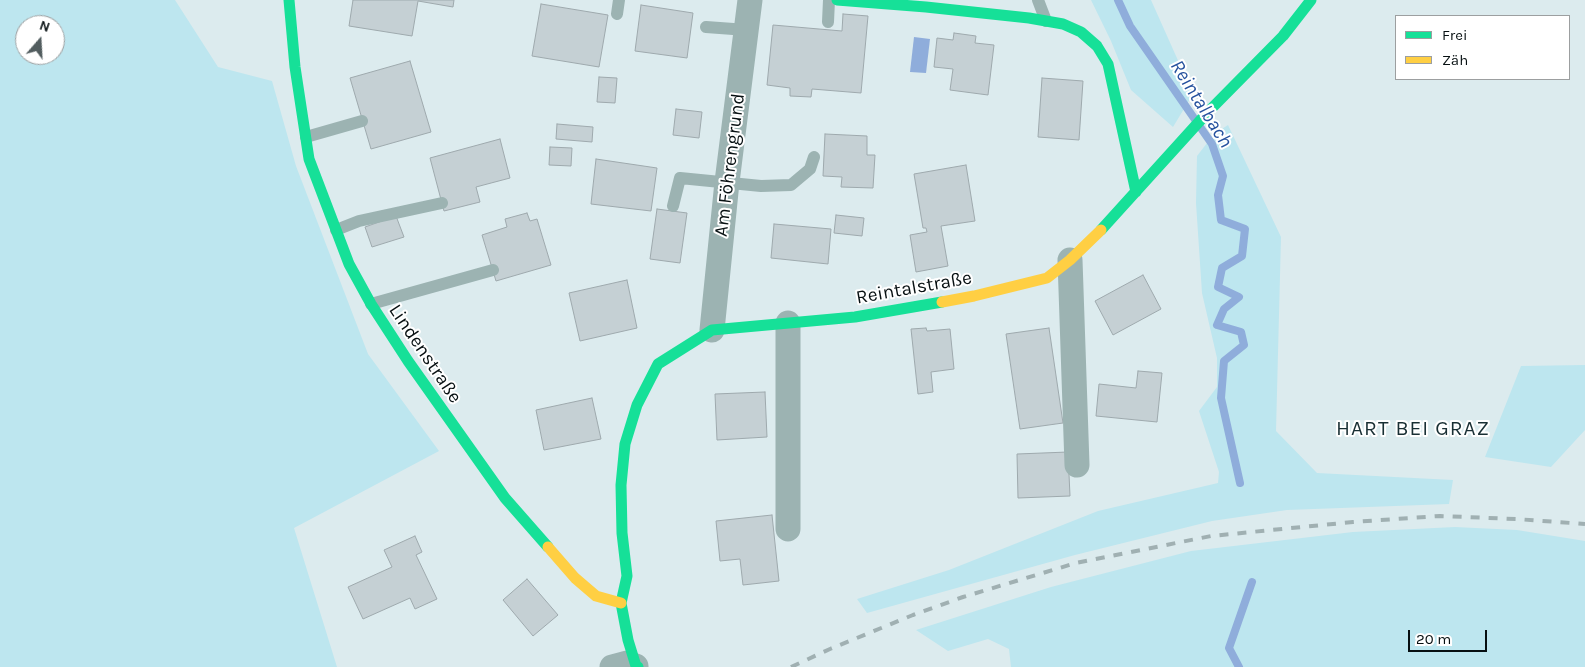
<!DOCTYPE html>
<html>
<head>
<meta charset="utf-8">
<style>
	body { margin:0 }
	#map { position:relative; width:1585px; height:667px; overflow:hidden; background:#dcebee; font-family:Karla,sans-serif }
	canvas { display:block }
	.legend { position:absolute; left:1395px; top:15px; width:175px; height:65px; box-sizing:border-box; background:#fff; border:1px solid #9c9fa0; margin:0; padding:6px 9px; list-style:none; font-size:15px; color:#071012 }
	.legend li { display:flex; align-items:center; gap:10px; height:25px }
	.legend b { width:25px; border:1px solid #9c9fa0 }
	.north { position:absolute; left:15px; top:15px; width:50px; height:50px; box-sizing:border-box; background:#fff; border:1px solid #9c9fa0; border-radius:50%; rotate:19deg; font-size:14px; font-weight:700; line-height:20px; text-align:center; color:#071012 }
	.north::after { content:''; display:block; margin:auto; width:18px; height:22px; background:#525d5f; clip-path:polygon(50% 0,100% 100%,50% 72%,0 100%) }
	.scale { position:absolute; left:1408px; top:630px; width:79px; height:22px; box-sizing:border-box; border:2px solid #071012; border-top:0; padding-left:6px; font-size:15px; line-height:18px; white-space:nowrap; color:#071012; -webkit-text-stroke:4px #fff; paint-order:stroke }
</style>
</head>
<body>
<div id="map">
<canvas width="1585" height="667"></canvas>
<ul class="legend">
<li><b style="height:6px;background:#16e098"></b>Frei</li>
<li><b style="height:6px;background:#ffcf43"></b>Zäh</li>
</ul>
<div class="north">N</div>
<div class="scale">20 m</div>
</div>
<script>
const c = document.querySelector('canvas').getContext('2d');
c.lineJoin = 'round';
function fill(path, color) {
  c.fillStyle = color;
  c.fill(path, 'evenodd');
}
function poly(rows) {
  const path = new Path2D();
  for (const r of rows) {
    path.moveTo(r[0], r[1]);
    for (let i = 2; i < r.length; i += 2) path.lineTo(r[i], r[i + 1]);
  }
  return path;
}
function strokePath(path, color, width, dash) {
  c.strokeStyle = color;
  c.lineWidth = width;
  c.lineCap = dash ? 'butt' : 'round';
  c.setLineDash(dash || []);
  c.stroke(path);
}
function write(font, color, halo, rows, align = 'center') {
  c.font = font + ' Karla,sans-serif';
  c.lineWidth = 4;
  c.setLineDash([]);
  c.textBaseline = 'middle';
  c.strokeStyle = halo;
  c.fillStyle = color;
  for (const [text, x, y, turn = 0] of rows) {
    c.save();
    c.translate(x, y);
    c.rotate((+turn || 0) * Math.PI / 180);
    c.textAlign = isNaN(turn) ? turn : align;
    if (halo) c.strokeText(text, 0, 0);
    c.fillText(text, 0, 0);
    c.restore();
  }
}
const green = poly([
	[0,0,175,0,218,67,272,81,296,166,368,354,439,451,294,528,337,667,0,667],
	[25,25,55,25,55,55,25,55],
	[1091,0,1151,0,1193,94,1173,127,1131,90,1111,41],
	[1228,125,1281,237,1276,431,1317,473,1453,480,1449,504,1287,510,1212,521,1075,555,867,613,857,599,949,570,1098,511,1218,483,1219,472,1199,411,1217,387,1217,358,1202,293,1196,203,1197,156,1214,134],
	[1585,365,1585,430,1551,467,1485,457,1521,366],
	[1455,527,1517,530,1585,541,1585,667,1011,667,1009,649,988,639,948,651,916,630,1051,587,1191,551,1353,532]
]);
const water = poly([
	[914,37,930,39,926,73,910,72]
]);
const stream = poly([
	[1118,0,1130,26,1212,144,1223,176,1218,195,1221,220,1245,229,1242,256,1222,268,1218,287,1239,297,1224,309,1217,325,1241,332,1244,345,1224,361,1221,398,1240,483],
	[1239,667,1229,648,1252,582]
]);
const building = poly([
	[353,0,454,0,453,7,418,1,412,36,349,26,353,0],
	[541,4,608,15,599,67,532,56,541,4],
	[641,5,693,13,687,58,635,51,641,5],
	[843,14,868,16,861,93,812,89,811,97,790,96,790,88,767,85,773,25,842,31,843,14],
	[954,33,976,36,975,43,994,45,988,95,950,90,953,69,934,67,937,38,953,40,954,33],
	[410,61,431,132,371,149,350,78,410,61],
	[599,77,617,78,615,103,597,102,599,77],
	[1042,78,1083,81,1079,140,1038,137,1042,78],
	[676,109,702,112,699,138,673,135,676,109],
	[557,124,593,127,592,142,556,139,557,124],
	[825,134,867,136,867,155,875,155,873,188,841,187,842,177,823,176,825,134],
	[500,139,510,178,476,187,480,202,444,211,430,158,500,139],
	[550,147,572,148,571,166,549,165,550,147],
	[596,159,657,168,651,211,591,204,596,159],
	[966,165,975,221,941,226,948,266,916,272,910,235,927,232,926,228,923,228,914,174,966,165],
	[657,209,687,213,680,263,650,259,657,209],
	[527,213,530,221,537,219,551,265,496,281,482,235,507,227,505,219,527,213],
	[836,215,864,218,862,236,834,233,836,215],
	[396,216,404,237,372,247,365,227,396,216],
	[774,224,831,229,828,264,771,258,774,224],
	[1143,275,1161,309,1113,335,1095,301,1143,275],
	[627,280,637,328,580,341,569,293,627,280],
	[926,328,927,331,950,329,954,369,931,372,933,392,918,394,911,329,926,328],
	[1049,328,1063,423,1020,429,1006,334,1049,328],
	[1138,371,1162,373,1157,422,1096,416,1099,384,1136,388,1138,371],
	[765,392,767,437,717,440,715,394,765,392],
	[592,398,601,439,544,450,536,410,592,398],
	[1068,452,1070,496,1018,498,1017,454,1068,452],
	[772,515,779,581,743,585,740,559,720,561,716,521,772,515],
	[415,536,422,552,416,555,437,599,415,609,410,598,363,619,348,587,392,567,384,550,415,536],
	[527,579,558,615,533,636,503,600,527,579]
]);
const lane = poly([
	[1038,0,1046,21],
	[617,14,619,0],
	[828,22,829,0],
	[706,27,747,30],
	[306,137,362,121],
	[673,206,680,178,761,186,791,185,810,169,814,157],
	[336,230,359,221,442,203],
	[371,304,493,270]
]);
const street = poly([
	[1070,260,1077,465],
	[788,323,788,529],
	[712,330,727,182,750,0],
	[612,667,627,663,636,666]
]);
const fast = poly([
	[289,0,295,67,309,159,349,264,371,304,408,361,505,498,548,547],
	[837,0,926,7,1029,18,1063,24,1081,32,1097,46,1108,64,1136,192],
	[1101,230,1207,113,1283,36,1311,0],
	[638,667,636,666,628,640,621,603,627,576,622,533,621,485,625,444,637,405,658,364,712,330,855,317,942,302]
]);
const slow = poly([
	[942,302,974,296,1047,278,1070,260,1101,230],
	[548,547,575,578,596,596,621,603]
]);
const rail = poly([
	[791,667,830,649,913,615,963,597,1076,563,1211,536,1353,522,1440,516,1516,519,1585,524]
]);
const streetNames = [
	["Am Föhrengrund",730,165,-83],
	["Reintalstraße",914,288,-10],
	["Lindenstraße",425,354,56]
];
const waterNames = [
	["Reintalbach",1201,104,58]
];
const quarterNames = [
	["HART BEI GRAZ",1413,429]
];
fill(green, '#bde6ef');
fill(water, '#8faddb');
strokePath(stream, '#8faddb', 8);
fill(building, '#c5d0d4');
strokePath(building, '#9ea9ad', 1);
strokePath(lane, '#9cb3b2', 12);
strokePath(street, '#9cb3b2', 25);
strokePath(fast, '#16e098', 11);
strokePath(slow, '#ffcf43', 11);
strokePath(rail, '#a0b0b2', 4, [9, 9]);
write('19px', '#071012', '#fff', streetNames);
write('italic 20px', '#25519e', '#fff', waterNames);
c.letterSpacing = '1px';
write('21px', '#192f34', '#fff', quarterNames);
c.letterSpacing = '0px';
</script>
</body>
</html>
